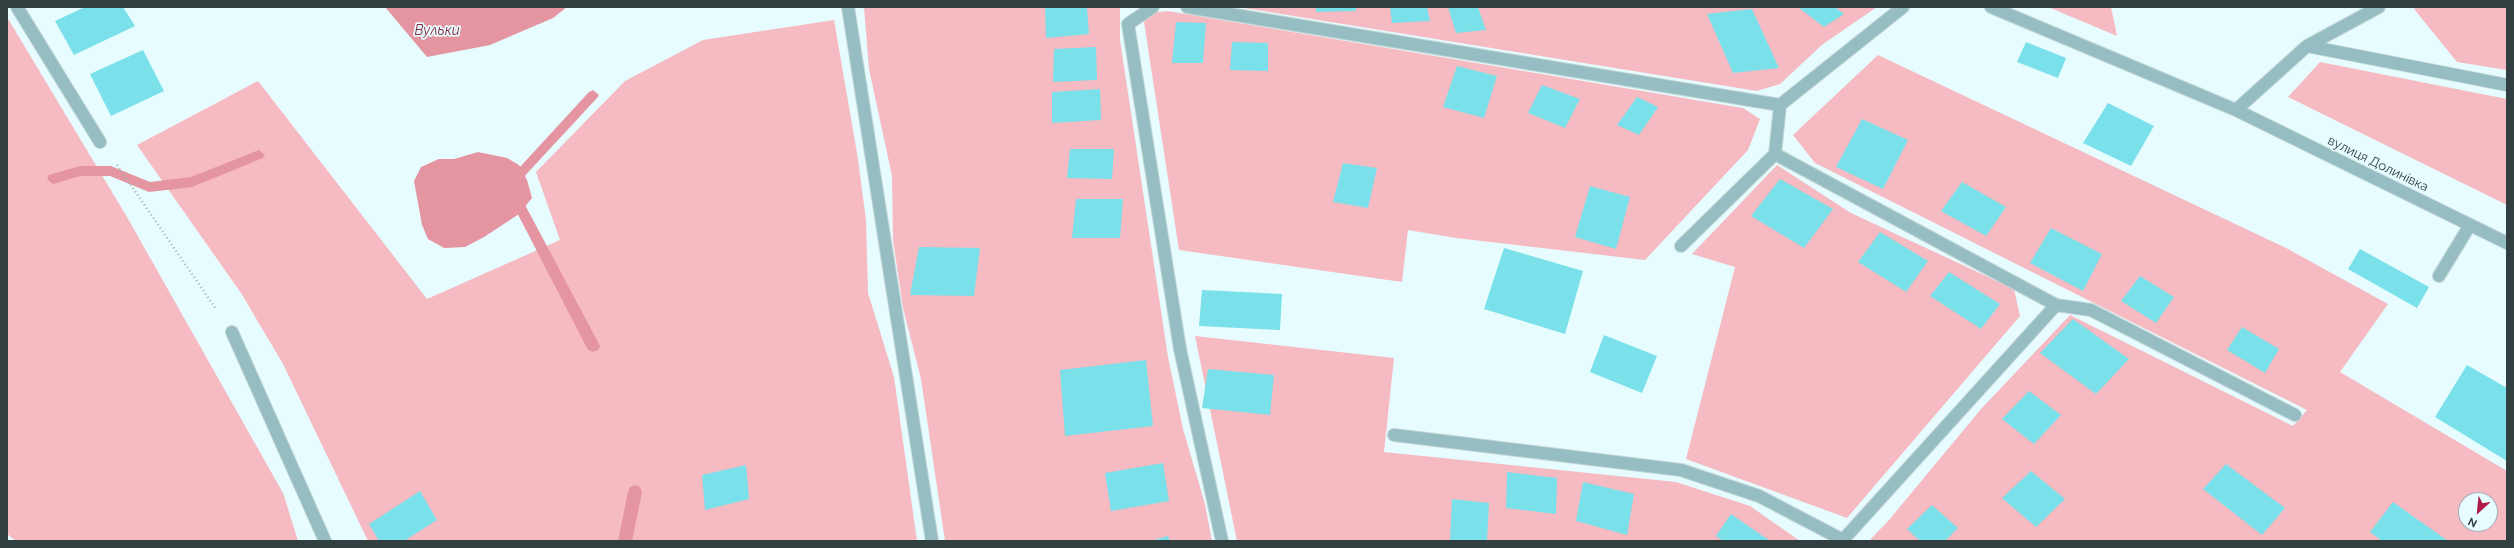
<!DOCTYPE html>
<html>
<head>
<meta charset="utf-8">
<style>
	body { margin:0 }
	#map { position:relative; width:2514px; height:548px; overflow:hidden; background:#e7fcfe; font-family:Raleway,sans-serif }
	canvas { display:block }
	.frame { position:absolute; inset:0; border:8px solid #313f41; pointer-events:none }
	.north { position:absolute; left:2458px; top:492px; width:40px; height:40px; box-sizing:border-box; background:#e7fcfe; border:1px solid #9eb0b2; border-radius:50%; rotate:207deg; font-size:11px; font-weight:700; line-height:16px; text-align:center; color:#313f41 }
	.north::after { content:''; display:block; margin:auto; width:14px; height:18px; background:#af1c49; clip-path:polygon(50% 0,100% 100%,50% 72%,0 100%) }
</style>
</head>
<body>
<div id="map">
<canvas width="2514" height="548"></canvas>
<div class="frame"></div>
<div class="north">N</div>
</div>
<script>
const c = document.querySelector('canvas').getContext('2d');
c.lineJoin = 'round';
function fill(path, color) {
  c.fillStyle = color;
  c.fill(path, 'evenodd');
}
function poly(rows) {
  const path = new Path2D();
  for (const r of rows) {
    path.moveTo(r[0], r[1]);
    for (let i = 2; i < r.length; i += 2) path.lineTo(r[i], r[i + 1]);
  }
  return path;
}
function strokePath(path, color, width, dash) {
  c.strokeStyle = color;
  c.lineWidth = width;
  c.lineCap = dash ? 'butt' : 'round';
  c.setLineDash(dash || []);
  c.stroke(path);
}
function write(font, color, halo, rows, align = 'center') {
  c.font = font + ' Raleway,sans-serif';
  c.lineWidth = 3.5;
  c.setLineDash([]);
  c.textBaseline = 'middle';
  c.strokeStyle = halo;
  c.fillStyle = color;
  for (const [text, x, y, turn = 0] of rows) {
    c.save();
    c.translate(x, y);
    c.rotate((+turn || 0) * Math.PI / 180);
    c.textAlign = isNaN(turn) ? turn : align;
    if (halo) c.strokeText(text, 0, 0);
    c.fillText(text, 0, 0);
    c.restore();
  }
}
const green = poly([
	[864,7,1120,7,1120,40,1168,357,1183,429,1205,504,1212,541,945,541,921,379,903,308,893,240,892,176,869,69],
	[1238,7,1877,7,1823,44,1780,84,1757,91],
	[2048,7,2111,7,2117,36],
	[2418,7,2507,7,2507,70,2457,62,2414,9],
	[1168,11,1743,108,1760,119,1748,150,1645,260,1456,238,1408,230,1402,282,1179,250,1144,22,1150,13],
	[7,17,127,217,283,493,298,541,16,541,7,534],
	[834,20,858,159,866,220,868,293,894,377,917,541,368,541,283,364,241,293,137,145,258,81,427,299,560,240,536,172,625,81,703,40],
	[1878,55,2286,248,2388,304,2340,372,2507,471,2507,541,1869,541,1889,520,1981,409,2070,315,2293,426,2307,410,1815,163,1793,135],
	[2466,500,2490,500,2490,524,2466,524],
	[2320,62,2507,99,2507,205,2288,97],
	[1777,165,1851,213,2014,289,2020,316,1847,518,1686,459,1735,267,1692,254],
	[1195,336,1394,358,1384,452,1676,482,1750,506,1800,541,1237,541]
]);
const water = poly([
	[385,7,567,7,553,18,490,45,427,57],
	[478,152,507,158,519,165,527,180,532,198,519,214,484,237,465,247,444,248,428,239,422,225,414,181,421,167,439,159,454,159]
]);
const stream = poly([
	[593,90,599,95,597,98,520,181,523,201,600,346,598,350,593,352,588,350,511,201,508,180,589,92,593,90],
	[259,150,265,155,263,158,192,187,149,192,110,176,80,176,53,184,47,179,49,175,80,166,111,166,150,182,191,177,259,150],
	[635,485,640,487,642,492,632,541,618,541,628,492,630,487,635,485]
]);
const building = poly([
	[85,7,123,7,135,26,74,55,55,21],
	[1045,7,1087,7,1089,34,1046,38],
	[1316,7,1356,7,1356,11,1316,12],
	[1390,7,1427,7,1430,21,1392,23],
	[1448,7,1478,7,1486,30,1456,33],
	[1798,7,1835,7,1844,14,1824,27],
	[1752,9,1779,68,1733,73,1707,14],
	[1176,22,1206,23,1203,63,1172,63],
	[1232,42,1268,43,1268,71,1230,70],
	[2026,42,2066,58,2058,78,2017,62],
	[1096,47,1097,80,1053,82,1054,49],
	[143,50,164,91,111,116,90,74],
	[1457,66,1497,76,1484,118,1443,107],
	[1542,85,1580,99,1565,128,1528,113],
	[1100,89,1101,120,1052,123,1052,92],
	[1637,97,1658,107,1639,135,1617,125],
	[2108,103,2154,126,2131,166,2083,143],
	[1862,119,1908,140,1883,189,1836,167],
	[1070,149,1114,149,1112,179,1067,178],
	[1343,163,1377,168,1368,208,1333,202],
	[1780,179,1833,209,1804,248,1751,216],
	[1962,182,2006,207,1986,236,1941,211],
	[1590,186,1630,197,1616,249,1575,237],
	[1076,199,1123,199,1120,238,1072,238],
	[2051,228,2102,254,2083,291,2030,263],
	[1880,232,1928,261,1906,292,1858,262],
	[919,247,980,248,974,296,910,295],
	[1504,248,1583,271,1565,334,1484,309],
	[2360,249,2429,287,2417,308,2348,269],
	[1949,272,2000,304,1981,329,1930,296],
	[2140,276,2174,297,2156,323,2121,301],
	[1202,290,1282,294,1280,330,1199,326],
	[2073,319,2129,359,2096,394,2040,353],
	[2242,327,2279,349,2265,373,2227,350],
	[1604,335,1657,356,1642,393,1590,372],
	[1146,360,1153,426,1065,436,1060,370],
	[2467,365,2507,388,2507,461,2435,417],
	[1208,369,1274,375,1270,415,1202,408],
	[2029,391,2061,415,2034,444,2002,419],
	[1163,463,1169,501,1111,511,1105,473],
	[2226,464,2285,508,2262,535,2203,489],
	[746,465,749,499,705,510,702,475],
	[2031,471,2065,499,2036,527,2002,498],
	[1507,472,1557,478,1556,514,1506,508],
	[1583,482,1634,494,1627,535,1576,521],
	[420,491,437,520,404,541,379,541,369,524],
	[1452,499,1489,503,1487,541,1450,541],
	[2393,502,2448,541,2382,541,2370,532],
	[1932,505,1958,528,1945,541,1920,541,1907,529],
	[1731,514,1770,541,1723,541,1716,536],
	[1168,536,1170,541,1151,541]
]);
const path = poly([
	[117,165,216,309]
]);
const minor = poly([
	[17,7,100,142],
	[848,7,932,541],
	[1153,7,1128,24,1180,349,1222,541],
	[1187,7,1780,105],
	[1991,7,2236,110,2507,243],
	[2307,46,2507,85],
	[2236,110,2307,46,2379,7],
	[1681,246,1775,154],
	[2439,276,2470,225],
	[2056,305,2091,310,2295,415],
	[232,332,325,541],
	[1394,435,1681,470,1759,496,1843,540],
	[1842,541,2056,305,1775,154,1780,105,1903,7]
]);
const streetNames = [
	["вулиця Долинівка",2378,164,26]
];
const waterNames = [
	["Вульки",437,31]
];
fill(green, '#f6bac2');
fill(water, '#e495a1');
fill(stream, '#e495a1');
fill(building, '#7ae0e9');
strokePath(minor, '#c3d6d8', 14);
strokePath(path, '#9fb1b3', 2.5, [1, 3]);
strokePath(minor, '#96bec2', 12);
write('13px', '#313f41', '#e7fcfe', streetNames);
write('italic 14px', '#83273d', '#e7fcfe', waterNames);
</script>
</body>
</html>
